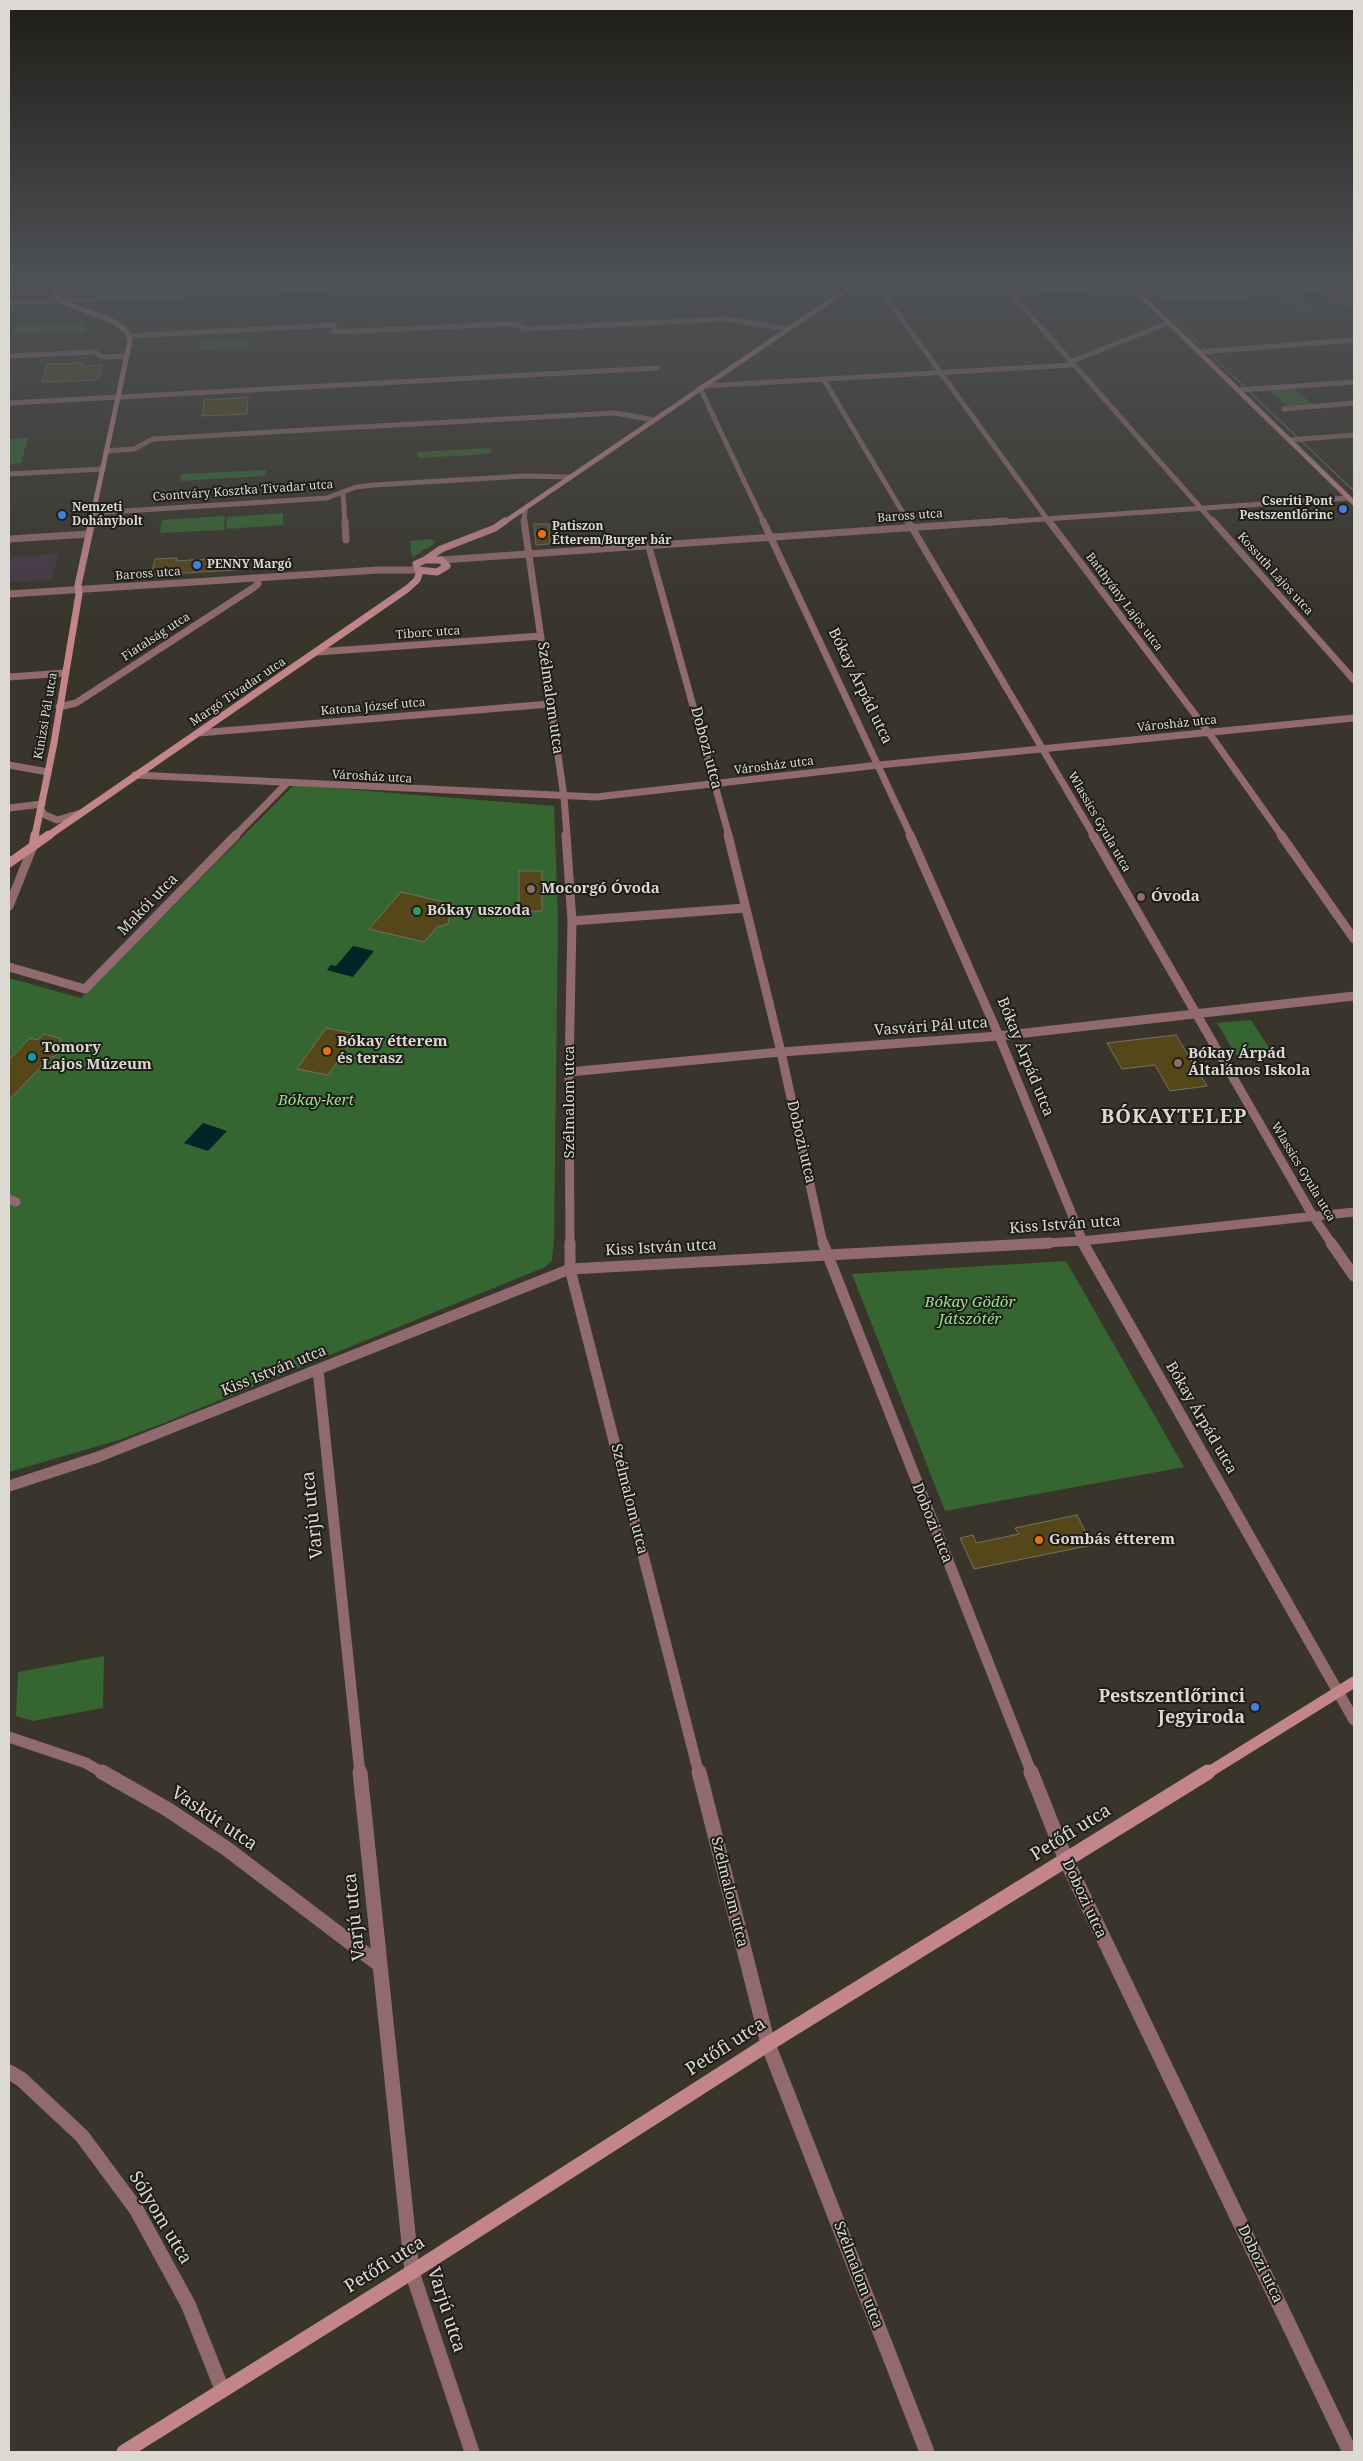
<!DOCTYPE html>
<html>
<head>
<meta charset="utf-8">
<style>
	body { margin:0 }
	#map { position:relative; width:1363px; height:2461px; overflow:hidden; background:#39352b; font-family:"Noto Serif",serif }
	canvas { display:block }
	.frame { position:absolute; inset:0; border:10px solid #dbd9d2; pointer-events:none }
</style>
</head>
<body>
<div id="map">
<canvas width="1363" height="2461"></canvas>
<div class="frame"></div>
</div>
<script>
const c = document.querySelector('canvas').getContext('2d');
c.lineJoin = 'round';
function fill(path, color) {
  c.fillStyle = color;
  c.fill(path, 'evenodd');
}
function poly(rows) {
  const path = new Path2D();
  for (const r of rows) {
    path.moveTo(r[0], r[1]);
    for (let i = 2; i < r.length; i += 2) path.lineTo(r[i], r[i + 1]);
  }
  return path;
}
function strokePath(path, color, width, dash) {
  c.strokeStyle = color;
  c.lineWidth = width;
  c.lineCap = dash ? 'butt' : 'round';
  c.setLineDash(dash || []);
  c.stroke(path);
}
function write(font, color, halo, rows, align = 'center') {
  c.font = font + ' "Noto Serif",serif';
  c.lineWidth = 4;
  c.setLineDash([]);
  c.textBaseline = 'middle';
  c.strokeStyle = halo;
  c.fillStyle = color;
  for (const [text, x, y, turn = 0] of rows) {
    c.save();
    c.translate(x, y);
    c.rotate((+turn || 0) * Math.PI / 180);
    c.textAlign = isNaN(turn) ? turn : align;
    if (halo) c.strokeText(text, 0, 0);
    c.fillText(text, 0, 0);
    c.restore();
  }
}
const commercial = poly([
	[58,554,52,580,9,582,9,557]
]);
const green = poly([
	[776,281,820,281,823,285,779,287],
	[1299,298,1314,310,1295,311,1280,299],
	[86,323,83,332,14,335,17,326],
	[248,338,248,347,200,350,201,340],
	[1293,388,1314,405,1288,407,1270,392,1271,390],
	[28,438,21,463,9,464,9,439],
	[490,448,491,454,418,458,417,452],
	[266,470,265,476,180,481,181,474],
	[283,513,283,525,226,529,227,517],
	[225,516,224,530,160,533,162,520],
	[431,539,435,541,434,544,412,557,410,541],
	[294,785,554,806,558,919,554,1239,552,1261,545,1267,159,1425,119,1440,9,1472,9,978,81,998],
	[1251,1020,1271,1051,1236,1055,1217,1023],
	[1066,1261,1184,1467,945,1511,852,1274],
	[104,1656,103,1708,33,1721,16,1716,18,1672]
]);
const water = poly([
	[353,946,374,951,353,977,327,970,331,965,336,966],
	[203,1123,227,1131,208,1151,184,1143]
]);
const building = poly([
	[1354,293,1354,306,1343,307,1323,296,1354,293],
	[83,363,82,366,102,365,98,380,42,382,47,364,83,363],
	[248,397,247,414,202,416,204,400,248,397],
	[534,524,549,524,550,544,536,545,534,524],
	[236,557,235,570,151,575,155,559,177,558,176,561,236,557],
	[519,871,542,871,542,911,529,911,529,908,519,908,519,871],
	[401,892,452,904,448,924,437,927,424,942,369,929,401,892],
	[326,1028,357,1034,328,1075,297,1069,326,1028],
	[44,1034,62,1039,58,1043,65,1045,54,1057,51,1056,9,1100,9,1060,30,1038,38,1040,44,1034],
	[1176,1035,1207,1086,1170,1091,1155,1065,1122,1069,1107,1043,1176,1035],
	[1077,1515,1092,1545,974,1569,960,1538,973,1535,976,1543,1019,1534,1015,1528,1077,1515]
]);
const streetFar4 = poly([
	[517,281,520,284,533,286,643,281],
	[874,281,1050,523],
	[1000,281,1214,523],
	[1148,281,1163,295,1183,299,1282,293,1354,284],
	[1244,281,1261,294],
	[1010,292,1131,286],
	[9,303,484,281],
	[129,336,334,325,334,332,509,324,518,325,523,329,727,319,788,329],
	[1199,352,1354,340],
	[9,356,95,352,102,357,128,356],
	[1070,362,1168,323],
	[824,380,909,523],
	[703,386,1073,365],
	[700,388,764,523],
	[1239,390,1354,382],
	[9,403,657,368],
	[1284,409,1354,403],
	[1289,440,1354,435],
	[106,451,134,449,153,439,322,429,615,413,654,420],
	[9,474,103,469],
	[343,493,345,523],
	[94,513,327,498,356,487,374,485,524,476,571,477],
	[524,523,525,509],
	[988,523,1349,498]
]);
const streetFar3 = poly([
	[345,521,346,540],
	[524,521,564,797,567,836],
	[763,521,911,836],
	[908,521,1094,836],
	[1049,521,1209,733,1282,836],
	[1213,521,1354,680],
	[9,539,89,534],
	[649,547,729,836],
	[441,560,1006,521],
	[9,594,378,570,418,570],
	[317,652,541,636],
	[9,677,65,673],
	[59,707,76,703,253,588,258,584,258,578],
	[198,733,550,704],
	[9,765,48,772],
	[135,775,596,797,879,765,1354,718],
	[9,808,42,804],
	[41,810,45,815,57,820,81,813],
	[235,836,286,784]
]);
const streetFar2 = poly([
	[566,835,572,921,569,1072,570,1244],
	[728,835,781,1052,823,1244],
	[910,835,999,1036,1084,1244],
	[1093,835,1313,1216,1332,1244],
	[1281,835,1354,939],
	[9,906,33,846],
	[572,921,745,908],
	[9,967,85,989,236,835],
	[569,1072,781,1052,999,1036,1354,996],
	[9,1199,16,1202],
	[1026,1244,1082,1241,1354,1212]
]);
const streetFar1 = poly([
	[570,1243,570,1269,699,1774],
	[823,1243,1032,1774],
	[1083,1243,1354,1720],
	[1331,1243,1354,1276],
	[318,1370,360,1774],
	[9,1486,98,1457,570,1269,1049,1243],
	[9,1737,86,1763,105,1774]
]);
const street = poly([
	[102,1772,167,1809,227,1849,380,1965],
	[360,1772,412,2272,472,2452],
	[699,1772,768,2044,927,2452],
	[1031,1772,1066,1860,1350,2452],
	[9,2072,21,2079,82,2136,136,2209,188,2304,222,2389]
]);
const secondaryFar4 = poly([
	[55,281,52,291,60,301,113,321,127,332,130,341,91,523],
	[1126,281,1354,503],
	[503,523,859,281]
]);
const secondaryFar3 = poly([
	[425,560,441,549,495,528,505,521],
	[425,560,441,560,447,566,437,572,418,570,416,564,425,560],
	[35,836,54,743,79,594,78,585,92,521],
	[48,836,407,589,417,580,420,571]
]);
const secondaryFar2 = poly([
	[33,846,35,835],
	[9,863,49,835]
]);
const secondaryFar1 = poly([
	[1206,1774,1354,1682]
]);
const secondary = poly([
	[124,2452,412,2272,768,2044,1208,1772]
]);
const tram = poly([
	[1133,281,1354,491]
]);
const markers = [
	[1343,509,5,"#3f7fe0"],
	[62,515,5,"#3f7fe0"],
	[542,534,5,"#e8710a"],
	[197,565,5,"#3f7fe0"],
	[531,889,5,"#8d6e63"],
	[1141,897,5,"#8d6e63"],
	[417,911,5,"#2e9e5b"],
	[327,1051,5,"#e8710a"],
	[32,1057,5,"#0f9aa8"],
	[1178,1063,5,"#8d6e63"],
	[1039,1540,5,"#e8710a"],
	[1255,1707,5,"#3f7fe0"]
];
const farStreetnames = [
	["Csontváry Kosztka Tivadar utca",243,491,-4],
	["Baross utca",910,516,-4],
	["Baross utca",148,574,-4],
	["Kossuth Lajos utca",1275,574,48],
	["Batthyány Lajos utca",1124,602,53],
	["Tiborc utca",428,633,-4],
	["Fiatalság utca",156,637,-33],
	["Margó Tivadar utca",238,692,-34],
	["Katona József utca",373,707,-5],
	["Kinizsi Pál utca",46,716,-80],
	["Városház utca",1177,724,-6],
	["Városház utca",774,766,-7],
	["Városház utca",372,777,3],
	["Wlassics Gyula utca",1099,822,60],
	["Wlassics Gyula utca",1303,1172,59]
];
const farPoinames = [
	["Cseriti Pont",1333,502,"right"],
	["Pestszentlőrinc",1333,516,"right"],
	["Nemzeti",72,508],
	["Dohánybolt",72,522],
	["Patiszon",552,527],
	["Étterem/Burger bár",552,541],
	["PENNY Margó",207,565]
];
const streetNames = [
	["Bókay Árpád utca",860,686,64],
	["Szélmalom utca",550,698,82],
	["Dobozi utca",706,748,75],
	["Makói utca",148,905,-46],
	["Vasvári Pál utca",931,1027,-4],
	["Bókay Árpád utca",1025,1057,68],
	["Szélmalom utca",570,1102,-90],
	["Dobozi utca",801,1142,77],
	["Kiss István utca",1065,1225,-4],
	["Kiss István utca",661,1248,-3],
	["Kiss István utca",274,1371,-22],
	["Bókay Árpád utca",1201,1418,60],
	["Szélmalom utca",629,1499,76],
	["Dobozi utca",932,1523,68],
	["Szélmalom utca",729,1892,76],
	["Dobozi utca",1084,1899,65],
	["Dobozi utca",1260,2264,64],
	["Szélmalom utca",858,2275,69]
];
const poiNames = [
	["Mocorgó Óvoda",541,889],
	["Óvoda",1151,897],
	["Bókay uszoda",427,911],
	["Bókay étterem",337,1042],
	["és terasz",337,1059],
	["Tomory",42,1048],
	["Lajos Múzeum",42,1065],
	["Bókay Árpád",1188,1054],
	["Általános Iskola",1188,1071],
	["Gombás étterem",1049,1540]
];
const parkNames = [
	["Bókay-kert",316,1101],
	["Bókay Gödör",970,1303],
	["Játszótér",970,1320]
];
const nearStreetnames = [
	["Varjú utca",313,1515,-96],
	["Vaskút utca",214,1819,34],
	["Petőfi utca",1071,1833,-32],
	["Varjú utca",355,1917,-96],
	["Petőfi utca",726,2047,-33],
	["Sólyom utca",160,2218,59],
	["Petőfi utca",385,2265,-32],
	["Varjú utca",446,2310,72]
];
const nearPoinames = [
	["Pestszentlőrinci",1245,1697],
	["Jegyiroda",1245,1718]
];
const districtNames = [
	["BÓKAYTELEP",1174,1117]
];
fill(commercial, '#463845');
fill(green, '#356530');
fill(water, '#002527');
fill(building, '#55471a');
strokePath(building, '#747165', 1);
strokePath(streetFar4, '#906a6c', 5);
strokePath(streetFar3, '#906a6c', 7);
strokePath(streetFar2, '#906a6c', 9);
strokePath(streetFar1, '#906a6c', 11);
strokePath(street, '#906a6c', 15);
strokePath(secondaryFar4, '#c2868a', 5);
strokePath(secondaryFar3, '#c2868a', 7);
strokePath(secondaryFar2, '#c2868a', 9);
strokePath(secondaryFar1, '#c2868a', 11);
strokePath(secondary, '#c2868a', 15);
strokePath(tram, '#8c8980', 1);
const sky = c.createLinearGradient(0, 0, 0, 625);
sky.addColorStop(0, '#1f1d18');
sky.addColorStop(0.45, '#4e5155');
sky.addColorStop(1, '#4e515500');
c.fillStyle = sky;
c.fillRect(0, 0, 1363, 625);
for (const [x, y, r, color] of markers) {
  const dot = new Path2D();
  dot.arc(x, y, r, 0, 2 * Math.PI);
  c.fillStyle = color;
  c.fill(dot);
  strokePath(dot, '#1e1d18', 2);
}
write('12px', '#dbd9d2', '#1e1d18', farStreetnames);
write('bold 12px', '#dbd9d2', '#1e1d18', farPoinames, 'left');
write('15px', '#dbd9d2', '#1e1d18', streetNames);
write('bold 15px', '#dbd9d2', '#1e1d18', poiNames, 'left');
write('italic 15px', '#97e38d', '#1e1d18', parkNames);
write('18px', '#dbd9d2', '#1e1d18', nearStreetnames);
write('bold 18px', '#dbd9d2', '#1e1d18', nearPoinames, 'right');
c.letterSpacing = '1px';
write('bold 20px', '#dbd9d2', '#1e1d18', districtNames);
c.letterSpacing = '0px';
</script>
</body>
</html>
